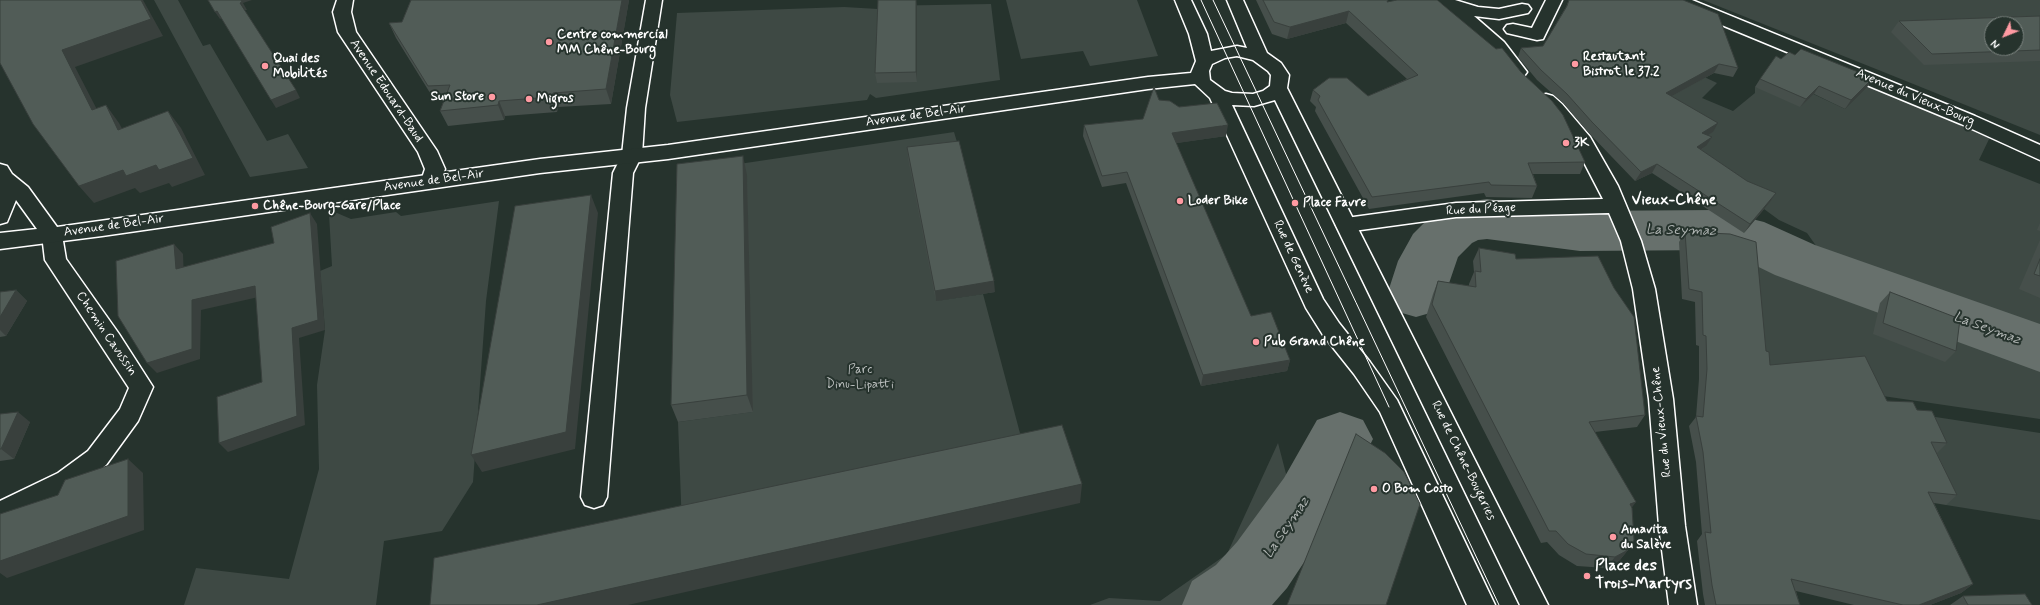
<!DOCTYPE html>
<html>
<head>
<meta charset="utf-8">
<style>
	body { margin:0 }
	#map { position:relative; width:2040px; height:605px; overflow:hidden; background:#26332d; font-family:Mynerve,sans-serif }
	canvas { display:block }
	.north { position:absolute; left:1984px; top:16px; width:40px; height:40px; box-sizing:border-box; background:#26332d; border:1px solid #7d8581; border-radius:50%; rotate:227deg; font-size:11px; font-weight:700; line-height:16px; text-align:center; color:#fff }
	.north::after { content:''; display:block; margin:auto; width:14px; height:18px; background:#ff9aa2; clip-path:polygon(50% 0,100% 100%,50% 72%,0 100%) }
</style>
</head>
<body>
<div id="map">
<canvas width="2040" height="605"></canvas>
<div class="north">N</div>
</div>
<script>
const c = document.querySelector('canvas').getContext('2d');
c.lineJoin = 'round';
function fill(path, color) {
  c.fillStyle = color;
  c.fill(path, 'evenodd');
}
function poly(rows) {
  const path = new Path2D();
  for (const r of rows) {
    path.moveTo(r[0], r[1]);
    for (let i = 2; i < r.length; i += 2) path.lineTo(r[i], r[i + 1]);
  }
  return path;
}
function strokePath(path, color, width, dash) {
  c.strokeStyle = color;
  c.lineWidth = width;
  c.lineCap = dash ? 'butt' : 'round';
  c.setLineDash(dash || []);
  c.stroke(path);
}
function write(font, color, halo, rows, align = 'center') {
  c.font = font + ' Mynerve,sans-serif';
  c.lineWidth = 4;
  c.setLineDash([]);
  c.textBaseline = 'middle';
  c.strokeStyle = halo;
  c.fillStyle = color;
  for (const [text, x, y, turn = 0] of rows) {
    c.save();
    c.translate(x, y);
    c.rotate((+turn || 0) * Math.PI / 180);
    c.textAlign = isNaN(turn) ? turn : align;
    if (halo) c.strokeText(text, 0, 0);
    c.fillText(text, 0, 0);
    c.restore();
  }
}
const green = poly([
	[154,0,178,0,203,46,210,44,267,141,288,134,308,168,250,177],
	[1006,0,1137,0,1158,56,1090,66,1083,51,1021,59],
	[1703,0,2040,0,2040,135,1881,71],
	[1992,24,2016,24,2016,48,1992,48],
	[991,4,1000,80,876,98,870,94,867,100,677,122,670,95,677,13,844,7,878,9,879,6],
	[1660,56,1717,83,1702,98,1733,111,1755,93,1755,87,1809,92,1845,109,1870,84,1895,97,1990,137,1979,160,2040,184,2040,331,1819,250,1807,233,1779,220,1764,209,1769,202,1690,157,1645,73],
	[954,132,960,152,936,301,983,294,1025,452,682,527,678,422,752,412,692,171],
	[499,201,486,301,473,482,442,531,384,541,376,605,184,605,196,568,289,579,319,469,317,385,325,330,320,271,332,266,329,214,337,213,351,219,396,212,401,216],
	[1739,249,1774,260,1801,272,2040,363,2040,419,1869,394,1763,395],
	[1903,412,2040,433,2040,520,1946,505],
	[1278,443,1290,489,1229,591,1234,605,1090,605,1109,598,1160,601,1227,554]
]);
const river = poly([
	[1487,199,1580,211,1716,210,1764,222,1815,245,2040,324,2040,372,1775,275,1730,253,1716,250,1580,251,1487,239,1478,240,1472,243,1458,257,1445,295,1437,311,1416,317,1395,311,1387,295,1398,261,1413,234,1432,215,1467,202,1487,199],
	[1340,412,1363,420,1373,439,1332,520,1287,588,1272,605,1182,605,1192,581,1216,565,1237,542,1284,478,1317,420,1340,412]
]);
const street = poly([
	[337,0,353,0,351,12,356,32,437,151,445,169,438,186,431,188,424,186,421,181,425,169,418,152,338,32,333,12,337,0],
	[646,0,662,0,645,108,642,155,633,173,607,497,603,505,594,508,585,505,581,497,613,173,622,155,627,108,646,0],
	[1437,0,1455,0,1478,7,1499,9,1522,4,1528,5,1531,9,1528,13,1499,19,1474,16,1504,42,1527,72,1524,76,1518,78,1512,76,1492,50,1437,0],
	[1546,0,1562,0,1543,39,1537,40,1507,33,1504,29,1507,25,1513,24,1532,28,1546,0],
	[1669,0,1692,0,1975,116,2040,145,2040,160,1961,124,1671,4,1669,0],
	[1546,94,1553,96,1562,104,1590,137,1618,186,1641,241,1655,289,1673,399,1685,526,1697,605,1669,605,1659,526,1649,399,1633,289,1621,241,1609,213,1456,217,1346,232,1339,230,1336,225,1339,220,1346,218,1456,203,1603,199,1575,145,1537,100,1539,96,1546,94],
	[52,228,59,230,62,235,66,259,119,334,153,387,138,421,106,465,76,489,30,512,0,523,0,501,58,473,88,451,120,409,129,388,45,260,42,235,45,230,52,228]
]);
const secondary = poly([
	[1175,0,1191,0,1207,34,1211,51,1237,46,1247,48,1227,0,1243,0,1267,53,1281,63,1289,75,1287,88,1548,605,1520,605,1275,100,1254,106,1232,105,1323,299,1339,323,1370,362,1397,400,1495,605,1467,605,1380,412,1354,374,1323,335,1306,308,1210,98,1195,84,1148,89,668,159,540,173,102,236,0,249,0,233,37,229,16,200,7,222,0,224,0,164,7,166,12,174,28,187,57,227,540,159,668,145,1148,77,1191,73,1196,61,1189,34,1175,0],
	[1237,56,1253,60,1268,71,1271,75,1270,86,1263,91,1253,94,1232,93,1225,91,1210,80,1209,71,1212,64,1225,58,1237,56]
]);
const tram = poly([
	[1201,0,1389,407],
	[1213,0,1499,605]
]);
const wall = poly([
	[411,0,629,0,611,104,558,107,557,112,505,116,504,120,448,126,440,111,444,100,435,101,396,38,389,23,402,22],
	[1256,0,1388,0,1387,2,1585,162,1580,174,1533,174,1537,186,1532,198,1486,197,1484,193,1369,209,1315,111,1316,107,1310,101,1313,90,1368,96,1407,79,1346,23,1287,39,1272,34],
	[1569,0,1683,0,1738,68,1733,77,1714,73,1672,96,1713,132,1707,135,1706,146,1701,150,1747,181,1776,193,1770,202,1744,233,1652,173,1635,181,1587,131,1563,103,1537,80,1518,57,1521,48,1543,46,1566,7],
	[917,7,917,82,877,83,875,73],
	[2040,16,2040,61,1924,65,1891,32,1899,21],
	[1795,55,1873,78,1867,87,1845,109,1814,94,1800,107,1755,87,1760,79,1781,59],
	[1159,100,1226,136,1176,143,1251,316,1290,360,1287,371,1201,386,1126,183,1102,187,1083,136,1084,125,1143,119],
	[907,147,995,292,936,301,908,158],
	[747,175,753,412,678,422,671,405],
	[2040,223,2040,231,2037,230],
	[1685,232,1766,351,1770,365,1917,410,1947,443,1937,453,1957,495,1946,505,1934,503,1973,584,1961,593,1930,605,1854,605,1796,591,1800,605,1705,605,1703,594,1697,541,1702,534,1696,462,1689,426,1696,417,1699,379,1699,346,1696,345,1695,302,1682,299,1679,242],
	[2040,240,2040,298,2019,289],
	[1479,248,1516,259,1645,415,1637,427,1595,432,1632,508,1628,550,1619,561,1606,568,1577,566,1559,555,1547,542,1541,543,1426,317,1433,294,1438,281,1469,286,1469,284,1474,272,1473,261],
	[16,290,27,301,6,336,0,337,0,292],
	[1890,292,1956,351,1945,362,1873,334,1880,303],
	[0,414,30,422,14,459,0,461],
	[1963,596,2032,605,1950,605]
]);
const shadedWall = poly([
	[141,0,143,0,163,36,75,67,106,127,92,110,62,50],
	[240,0,252,0,243,3,247,10,245,10,240,3],
	[622,0,629,0,611,104,606,89],
	[916,0,917,7,917,82,916,72],
	[217,11,222,18,220,19,215,12],
	[1349,11,1346,23,1287,39,1290,27],
	[1719,64,1714,73,1661,102,1666,93],
	[1873,78,1867,87,1845,109,1851,100],
	[1819,86,1814,94,1800,107,1806,99],
	[296,90,300,98,276,108,271,100],
	[553,93,558,107,557,112,551,97],
	[499,101,505,116,504,120,498,105],
	[106,105,119,123,132,147,118,130],
	[168,111,181,128,205,175,172,187,169,183,140,193,135,188,94,203,79,186],
	[1718,123,1713,132,1697,142,1702,133],
	[1228,125,1226,136,1171,144,1172,133],
	[1712,137,1706,146,1691,156,1697,147],
	[743,156,747,175,753,412,747,395],
	[1657,164,1652,173,1635,181,1641,172],
	[1776,193,1770,202,1744,233,1750,224],
	[591,195,598,213,575,449,482,472,471,455],
	[310,213,317,224,325,330,299,338,305,425,228,452,219,443,297,416,292,328],
	[174,244,183,254,184,280,176,269],
	[994,281,995,292,936,301,935,291],
	[255,286,263,296,201,310,200,359,157,373,147,363,192,300],
	[16,290,27,301,6,336,0,330,0,317],
	[1290,360,1287,371,1201,386,1203,375],
	[18,412,30,422,14,459,1,449],
	[128,459,143,473,144,530,7,578,0,573,0,561],
	[1082,484,1080,503,628,605,537,605],
	[1636,502,1627,514,1630,504],
	[1628,550,1619,561,1606,568,1615,557],
	[1973,584,1961,593,1930,605,1919,605]
]);
const building = poly([
	[0,0,141,0,151,19,62,50,92,110,106,105,118,130,168,111,193,158,159,170,156,165,126,176,123,170,79,186,33,124,0,63,0,0],
	[208,0,241,0,242,2,240,3,296,90,271,100,217,11,215,12,208,0],
	[411,0,622,0,606,89,553,93,551,97,499,101,498,105,440,111,450,85,428,86,389,23,402,22,411,0],
	[878,0,916,0,916,72,875,73,878,0],
	[1263,0,1388,0,1387,2,1397,0,1437,0,1496,49,1502,48,1521,72,1552,101,1563,115,1585,162,1528,163,1537,186,1491,185,1489,182,1372,197,1318,100,1320,96,1313,90,1329,78,1347,78,1368,96,1418,75,1349,11,1290,27,1274,22,1263,0],
	[1569,0,1683,0,1718,14,1738,68,1719,64,1666,93,1718,123,1702,133,1712,137,1697,147,1747,181,1776,193,1750,224,1657,164,1641,172,1592,122,1567,94,1541,70,1521,48,1543,46,1567,6,1569,0],
	[2040,16,2040,50,1932,54,1899,21,2040,16],
	[1992,24,2016,24,2016,48,1992,48,1992,24],
	[1801,49,1873,78,1851,100,1819,86,1806,99,1760,79,1776,56,1781,59,1789,52,1795,55,1801,49],
	[1154,87,1159,100,1170,101,1179,107,1217,103,1228,125,1172,133,1251,316,1271,312,1290,360,1203,375,1127,172,1102,176,1084,125,1143,119,1154,87],
	[959,141,994,281,935,291,907,147,959,141],
	[743,156,747,395,671,405,677,164,743,156],
	[591,195,566,432,471,455,515,206,591,195],
	[310,213,318,320,292,328,297,416,219,443,217,397,262,382,255,286,192,300,192,349,147,363,118,316,116,261,174,244,176,269,274,243,271,227,310,213],
	[1685,232,1730,234,1756,242,1766,351,1769,352,1770,365,1865,356,1887,401,1913,402,1917,410,1932,411,1947,443,1931,442,1957,495,1928,492,1973,584,1919,605,1903,605,1791,579,1800,605,1716,605,1712,585,1705,532,1711,533,1703,452,1696,416,1703,417,1707,369,1706,336,1703,335,1702,292,1689,289,1685,232],
	[1479,248,1515,254,1516,259,1598,256,1614,288,1634,317,1645,415,1589,422,1636,502,1630,504,1632,508,1634,540,1628,550,1615,557,1586,554,1568,544,1556,531,1549,531,1432,304,1438,281,1476,287,1475,271,1481,272,1479,248],
	[2040,259,2040,276,2034,274,2040,259],
	[16,290,0,317,0,292,16,290],
	[1890,292,1960,319,1956,351,1883,323,1890,292],
	[18,412,1,449,0,449,0,414,18,412],
	[1062,425,1082,484,537,605,430,605,434,558,1062,425],
	[1356,434,1385,453,1404,472,1420,504,1386,605,1287,605,1356,434],
	[128,459,128,516,0,561,0,514,58,495,65,480,128,459],
	[2025,594,2032,605,1968,605,1963,596,2025,594]
]);
const markers = [
	[549,42,4,"#ff9aa2"],
	[1575,64,4,"#ff9aa2"],
	[265,66,4,"#ff9aa2"],
	[492,97,4,"#ff9aa2"],
	[529,99,4,"#ff9aa2"],
	[1566,143,4,"#ff9aa2"],
	[1180,201,4,"#ff9aa2"],
	[1295,203,4,"#ff9aa2"],
	[255,206,4,"#ff9aa2"],
	[1256,342,4,"#ff9aa2"],
	[1374,489,4,"#ff9aa2"],
	[1613,537,4,"#ff9aa2"],
	[1587,576,4,"#ff9aa2"]
];
const poiNames = [
	["Centre commercial",557,35],
	["MM Chêne-Bourg",557,50],
	["Restautant",1583,57],
	["Bistrot le 37.2",1583,72],
	["Quai des",273,59],
	["Mobilités",273,74],
	["Sun Store",484,97,"right"],
	["Migros",537,99],
	["3K",1574,143],
	["Loder Bike",1188,201],
	["Place Favre",1303,203],
	["Chêne-Bourg-Gare/Place",263,206],
	["Pub Grand Chêne",1264,342],
	["O Bom Costo",1382,489],
	["Amavita",1621,530],
	["du Salève",1621,545]
];
const streetNames = [
	["Avenue Edouard-Baud",386,91,56],
	["Avenue du Vieux-Bourg",1915,98,23],
	["Avenue de Bel-Air",916,116,-8],
	["Avenue de Bel-Air",434,181,-8],
	["Rue du Péage",1481,210,-3],
	["Avenue de Bel-Air",114,226,-8],
	["Rue de Genève",1293,257,65],
	["Chemin Cavussin",106,334,56],
	["Rue du Vieux-Chêne",1662,422,-96],
	["Rue de Chêne-Bougeries",1463,461,64]
];
const parkNames = [
	["Parc",860,370],
	["Dinu-Lipatti",860,385]
];
const waterNames = [
	["La Seymaz",1681,231,1],
	["La Seymaz",1987,329,20],
	["La Seymaz",1287,528,-56]
];
const quarterNames = [
	["Vieux-Chêne",1674,201]
];
const nearPoinames = [
	["Place des",1595,567],
	["Trois-Martyrs",1595,585]
];
fill(green, '#3e4944');
fill(river, '#67706c');
strokePath(street, '#fff', 3);
strokePath(secondary, '#fff', 3);
fill(street, '#26332d');
fill(secondary, '#26332d');
strokePath(tram, '#fff', 1);
fill(wall, '#464f4b');
fill(shadedWall, '#39403d');
fill(building, '#515c57');
strokePath(building, '#39403d', 1);
for (const [x, y, r, color] of markers) {
  const dot = new Path2D();
  dot.arc(x, y, r, 0, 2 * Math.PI);
  c.fillStyle = color;
  c.fill(dot);
  strokePath(dot, '#26332d', 1.5);
}
write('bold 13px', '#fff', '#26332d', poiNames, 'left');
write('13px', '#fff', '#26332d', streetNames);
write('13px', '#bbbfbe', '#26332d', parkNames);
write('italic 14px', '#b3b8b6', '#26332d', waterNames);
write('bold 15px', '#fff', '#26332d', quarterNames);
write('bold 16px', '#fff', '#26332d', nearPoinames, 'left');
</script>
</body>
</html>
